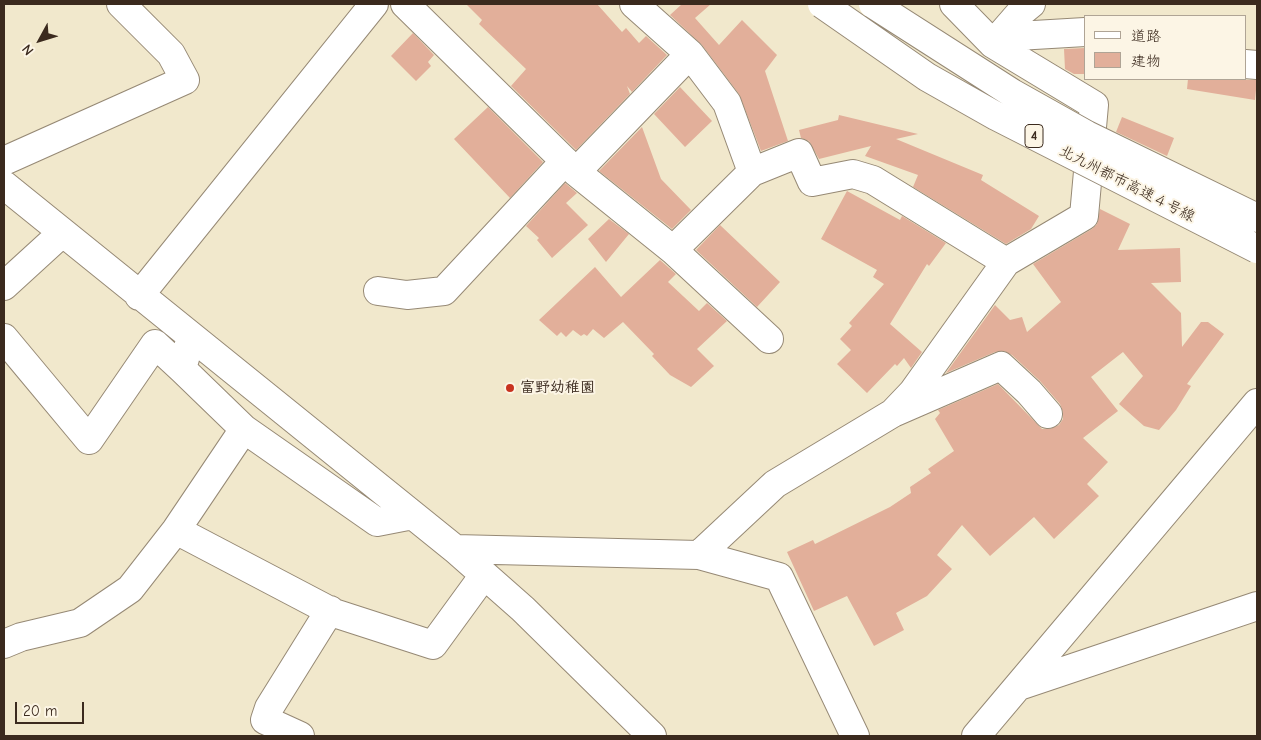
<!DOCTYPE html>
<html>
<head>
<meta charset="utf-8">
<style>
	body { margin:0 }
	#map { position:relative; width:1261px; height:740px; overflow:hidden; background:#f1e8cc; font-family:"Comic Neue","Klee One",sans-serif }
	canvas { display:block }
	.frame { position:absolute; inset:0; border:5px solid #3b2a1e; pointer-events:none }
	.legend { position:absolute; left:1084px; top:15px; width:162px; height:65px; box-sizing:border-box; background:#fcf5e5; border:1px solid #afa495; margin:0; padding:6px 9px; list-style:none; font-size:15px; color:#3b2a1e }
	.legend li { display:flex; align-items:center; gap:10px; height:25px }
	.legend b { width:25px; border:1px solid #afa495 }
	.north { position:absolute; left:15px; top:15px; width:50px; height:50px; -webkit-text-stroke:4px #fcf5e5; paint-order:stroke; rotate:231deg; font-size:14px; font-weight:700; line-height:20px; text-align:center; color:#3b2a1e }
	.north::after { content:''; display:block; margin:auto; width:18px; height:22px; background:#3b2a1e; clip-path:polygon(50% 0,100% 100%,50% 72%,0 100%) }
	.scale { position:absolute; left:15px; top:702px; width:69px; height:22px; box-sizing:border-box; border:2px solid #3b2a1e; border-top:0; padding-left:6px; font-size:15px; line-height:18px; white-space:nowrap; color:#3b2a1e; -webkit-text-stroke:4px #fcf5e5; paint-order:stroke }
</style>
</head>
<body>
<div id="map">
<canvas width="1261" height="740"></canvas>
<div class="frame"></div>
<ul class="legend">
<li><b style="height:6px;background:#fff"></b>道路</li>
<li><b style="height:14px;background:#e2af9a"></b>建物</li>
</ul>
<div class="north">N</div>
<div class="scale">20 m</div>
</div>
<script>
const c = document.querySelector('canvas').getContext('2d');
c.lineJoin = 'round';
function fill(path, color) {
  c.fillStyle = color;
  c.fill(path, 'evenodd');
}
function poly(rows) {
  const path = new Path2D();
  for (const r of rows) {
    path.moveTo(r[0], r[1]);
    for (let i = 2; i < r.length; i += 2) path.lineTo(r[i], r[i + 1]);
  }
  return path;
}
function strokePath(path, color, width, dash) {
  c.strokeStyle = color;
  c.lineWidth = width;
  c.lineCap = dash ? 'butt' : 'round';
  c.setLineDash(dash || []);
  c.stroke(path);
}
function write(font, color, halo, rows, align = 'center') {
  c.font = font + ' "Comic Neue","Klee One",sans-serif';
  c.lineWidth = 4;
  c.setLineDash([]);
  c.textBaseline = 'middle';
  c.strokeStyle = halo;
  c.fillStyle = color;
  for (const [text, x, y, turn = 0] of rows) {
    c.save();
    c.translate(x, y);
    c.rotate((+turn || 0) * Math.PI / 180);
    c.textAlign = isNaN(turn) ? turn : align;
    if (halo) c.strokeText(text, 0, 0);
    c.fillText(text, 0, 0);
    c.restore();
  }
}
const building = poly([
	[466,4,597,4,622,32,626,28,639,43,646,36,667,55,632,92,627,86,630,94,576,150,511,86,526,69,479,24,482,20],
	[682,4,711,4,695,18,719,45,742,20,777,55,765,71,788,141,761,151,739,94,702,45,670,15],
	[413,33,434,55,428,62,431,66,416,81,391,56],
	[1085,48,1085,74,1074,74,1065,69,1064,49],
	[1188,79,1257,80,1255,100,1187,89],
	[680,87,712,121,685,147,654,114],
	[488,107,543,162,510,198,454,139],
	[839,115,918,134,896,139,983,175,981,180,1039,216,1031,229,1006,244,913,187,918,175,865,156,871,146,819,159,809,141,801,138,799,130,838,120],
	[1122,117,1174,138,1167,156,1116,132],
	[642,127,661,179,691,210,672,229,599,171],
	[565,183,577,193,566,203,588,225,552,258,537,240,539,238,526,226],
	[847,191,900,220,902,216,946,243,929,266,927,264,890,324,922,352,911,368,904,358,897,366,895,364,867,393,837,364,851,350,840,339,852,326,849,323,884,284,873,277,877,270,821,239],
	[1100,209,1130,224,1118,250,1180,248,1181,282,1151,283,1181,313,1182,347,1201,322,1208,322,1224,334,1187,384,1191,386,1176,410,1159,430,1144,426,1119,404,1143,376,1123,352,1091,377,1118,411,1083,438,1108,462,1087,484,1099,496,1054,539,1034,517,990,556,962,525,937,555,952,569,927,596,896,613,904,630,874,646,847,596,814,611,787,552,813,540,815,544,890,507,911,493,910,487,931,473,928,469,954,451,935,419,940,413,938,410,998,384,1042,429,1050,429,1059,425,1063,419,1063,412,1060,404,1040,381,1012,355,1004,351,995,352,946,373,995,305,1010,320,1022,317,1027,332,1061,302,1033,264,1092,229,1097,224],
	[609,219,629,234,606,262,588,239],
	[720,225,780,282,757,307,696,250],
	[660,260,676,274,668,282,699,311,707,303,727,321,697,349,714,366,691,387,670,375,652,356,654,354,623,322,604,338,593,329,587,336,584,334,581,336,573,330,566,337,561,332,557,336,539,320,595,267,621,297]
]);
const minor = poly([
	[405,4,576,172,673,250,769,339],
	[1000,37,1085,32],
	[993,44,1020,13,1031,4],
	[1245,64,1257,65],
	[4,161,185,80,171,54,121,4],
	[576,172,690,54,634,4],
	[752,172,799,153,812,182,853,174,873,180,1006,262],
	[4,185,455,549,523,609,652,736],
	[673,250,752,172,727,103,690,54],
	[4,286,62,233],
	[378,291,407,295,444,291,565,161],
	[139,296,374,4],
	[191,337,182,369,244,429,377,522,413,515],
	[4,338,89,440,155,344,182,369],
	[893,413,913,392,1006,262,1084,216,1094,105,993,44,954,4],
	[176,530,334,613,433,645,484,575],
	[455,549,699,555,779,577,855,736],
	[699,555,775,484,893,413,1001,366,1029,392,1048,414],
	[4,644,21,637,80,623,130,589,176,530,244,429],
	[1019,686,1257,606],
	[300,736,265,720,269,708,330,610],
	[976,736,1257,403]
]);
const highwayBridge = poly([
	[822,4,927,77,996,116,1257,249],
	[873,4,1012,93,1087,135,1257,218]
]);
const markers = [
	[510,388,5,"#c8321e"]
];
const shields = [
	[1034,136,18]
];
const shieldNames = [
	["4",1034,136]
];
const streetNames = [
	["北九州都市高速４号線",1127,184,27]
];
const poiNames = [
	["富野幼稚園",520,388]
];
fill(building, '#e2af9a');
strokePath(minor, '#968975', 30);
strokePath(minor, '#fff', 28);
strokePath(highwayBridge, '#968975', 30, []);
strokePath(highwayBridge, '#fff', 28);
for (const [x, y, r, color] of markers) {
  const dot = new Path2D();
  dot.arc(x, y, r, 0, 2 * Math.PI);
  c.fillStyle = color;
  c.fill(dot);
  strokePath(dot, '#fcf5e5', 2);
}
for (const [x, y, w] of shields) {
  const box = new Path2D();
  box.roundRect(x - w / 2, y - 11.5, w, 23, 4);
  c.fillStyle = '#fcf5e5';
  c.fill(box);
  strokePath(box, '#3b2a1e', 1);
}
write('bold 14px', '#3b2a1e', null, shieldNames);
write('15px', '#3b2a1e', '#fcf5e5', streetNames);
write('bold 15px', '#3b2a1e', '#fcf5e5', poiNames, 'left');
</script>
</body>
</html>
